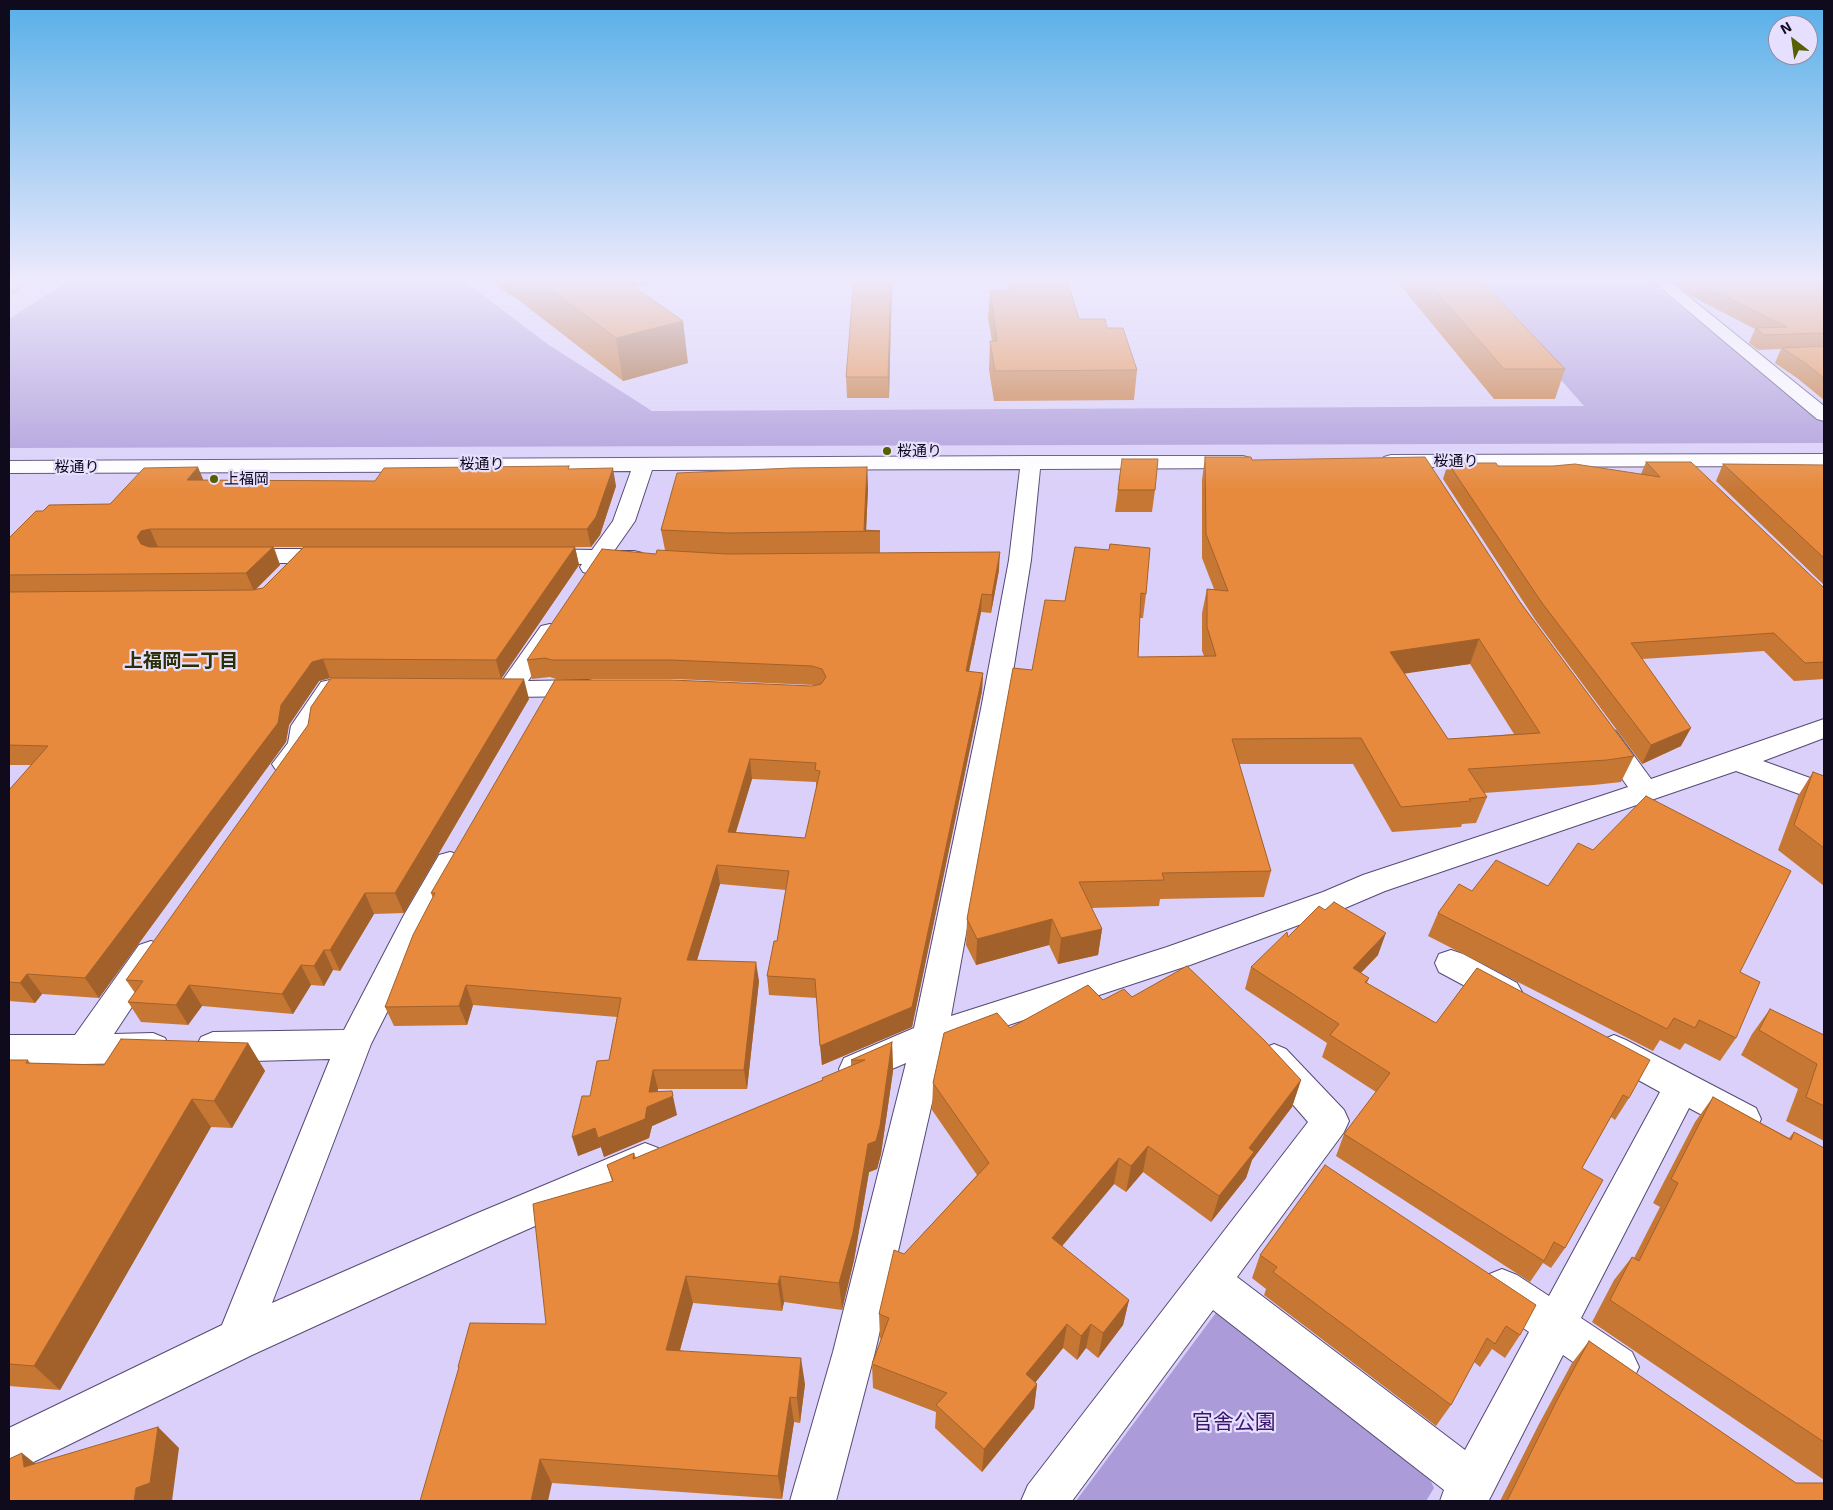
<!DOCTYPE html>
<html>
<head>
<meta charset="utf-8">
<style>
	body { margin:0 }
	#map { position:relative; width:1833px; height:1510px; overflow:hidden; background:#dad0f9; font-family:"Exo 2",sans-serif }
	canvas { display:block }
	.frame { position:absolute; inset:0; border:10px solid #100b1c; pointer-events:none }
	.north { position:absolute; left:1768px; top:15px; width:50px; height:50px; box-sizing:border-box; background:#e6dffe; border:1px solid #908aa4; border-radius:50%; rotate:330deg; font-size:14px; font-weight:700; line-height:20px; text-align:center; color:#100b1c }
	.north::after { content:''; display:block; margin:auto; width:18px; height:22px; background:#566000; clip-path:polygon(50% 0,100% 100%,50% 72%,0 100%) }
</style>
</head>
<body>
<div id="map">
<canvas width="1833" height="1510"></canvas>
<div class="frame"></div>
<div class="north">N</div>
</div>
<script>
const c = document.querySelector('canvas').getContext('2d');
c.lineJoin = 'round';
function fill(path, color) {
  c.fillStyle = color;
  c.fill(path, 'evenodd');
}
function poly(rows) {
  const path = new Path2D();
  for (const r of rows) {
    path.moveTo(r[0], r[1]);
    for (let i = 2; i < r.length; i += 2) path.lineTo(r[i], r[i + 1]);
  }
  return path;
}
function strokePath(path, color, width, dash) {
  c.strokeStyle = color;
  c.lineWidth = width;
  c.lineCap = dash ? 'butt' : 'round';
  c.setLineDash(dash || []);
  c.stroke(path);
}
function write(font, color, halo, rows, align = 'center') {
  c.font = font + ' "Exo 2","Noto Sans JP",sans-serif';
  c.lineWidth = 4.5;
  c.setLineDash([]);
  c.textBaseline = 'middle';
  c.strokeStyle = halo;
  c.fillStyle = color;
  for (const [text, x, y, turn = 0] of rows) {
    c.save();
    c.translate(x, y);
    c.rotate((+turn || 0) * Math.PI / 180);
    c.textAlign = isNaN(turn) ? turn : align;
    if (halo) c.strokeText(text, 0, 0);
    c.fillText(text, 0, 0);
    c.restore();
  }
}
const green = poly([
	[71,279,461,279,549,345,652,411,1584,406,1476,284,1652,284,1824,422,1824,443,9,448,9,319],
	[1218,1310,1424,1467,1434,1488,1426,1501,1076,1501]
]);
const minor = poly([
	[1650,279,1667,279,1824,406,1824,421,1817,419,1650,279],
	[1824,454,1824,466,1391,467,1384,465,1381,461,1384,457,1391,455,1824,454],
	[1031,456,1243,456,1250,458,1253,462,1250,466,1243,468,1040,469,1031,560,1007,709,951,1016,1167,947,1323,892,1363,875,1628,787,1592,737,1596,731,1606,728,1616,731,1651,779,1824,719,1824,738,1763,761,1824,783,1824,803,1736,771,1385,891,1345,908,1190,965,945,1046,875,1352,836,1501,790,1501,833,1352,906,1063,857,1084,844,1080,839,1069,844,1058,914,1028,981,709,1009,560,1020,469,652,470,635,521,614,551,634,551,642,553,645,558,642,563,634,565,604,564,599,572,591,574,583,572,580,567,582,564,539,563,531,561,528,556,531,551,539,549,592,550,613,521,631,471,9,473,9,461,1031,456],
	[239,549,331,549,339,551,342,556,339,561,331,563,239,563,231,561,228,556,231,551,239,549],
	[550,624,559,626,562,631,528,681,588,680,597,682,601,688,597,694,588,696,509,697,488,697,479,695,475,689,479,683,502,681,541,626,550,624],
	[330,680,339,682,343,688,317,726,315,744,296,770,286,773,276,770,272,764,288,743,291,726,321,682,330,680],
	[450,852,461,855,465,863,435,917,371,1044,272,1303,473,1215,645,1143,658,1148,664,1160,658,1172,501,1241,252,1355,9,1474,9,1428,222,1325,330,1059,213,1062,201,1057,196,1047,201,1037,213,1032,344,1030,404,915,439,855,450,852],
	[151,941,163,945,167,954,114,1034,153,1033,165,1038,170,1048,165,1058,153,1063,9,1065,9,1035,75,1035,139,945,151,941],
	[1451,950,1463,954,1517,983,1522,992,1517,1001,1505,1005,1493,1001,1439,972,1435,963,1439,954,1451,950],
	[1614,1035,1626,1040,1756,1108,1761,1119,1756,1130,1743,1135,1730,1130,1689,1108,1581,1318,1632,1352,1639,1367,1632,1382,1617,1389,1602,1382,1563,1355,1489,1500,1440,1501,1444,1490,1213,1310,1072,1501,1021,1501,1028,1485,1308,1122,1262,1069,1256,1059,1262,1049,1274,1044,1286,1049,1344,1110,1349,1121,1344,1132,1237,1277,1465,1450,1529,1332,1487,1303,1481,1289,1487,1275,1502,1269,1517,1275,1549,1296,1660,1092,1602,1060,1597,1050,1602,1040,1614,1035]
]);
const major = poly([
	[12,279,30,279,15,291,9,293,9,281,12,279]
]);
const wall = poly([
	[489,279,665,279,634,287,688,363,623,381,512,295,509,295],
	[803,279,924,279,924,282,892,282,889,398,847,398,846,377,854,282,803,282],
	[1395,279,1479,279,1565,369,1555,399,1494,399],
	[1670,279,1824,279,1824,400,1797,378,1775,363,1781,349,1758,350,1749,343,1755,329,1691,296],
	[1008,283,1079,319,1107,328,1137,370,1134,400,994,401,989,370,990,341,992,341,988,318,990,291,1008,291],
	[1205,457,1252,460,1520,602,1634,756,1621,782,1594,785,1484,793,1487,797,1476,823,1462,824,1461,827,1392,832,1353,764,1239,764,1271,871,1264,897,1160,899,1159,906,1091,908,1102,929,1098,955,1058,964,1049,945,976,965,966,945,967,919,1032,670,1065,601,1075,547,1146,594,1143,618,1140,618,1138,657,1204,656,1202,651,1202,613,1207,589,1214,589,1202,558,1202,480],
	[1470,664,1514,734,1448,739,1404,673],
	[1646,462,1824,588,1824,679,1794,681,1764,651,1642,659,1681,746,1642,764,1536,621,1443,479,1448,463,1641,474],
	[1723,464,1824,465,1824,585,1716,481],
	[867,467,868,488,866,530,880,531,880,553,783,554,999,570,991,613,981,612,969,672,983,673,982,691,912,1027,822,1065,817,998,769,995,767,976,777,941,786,890,720,884,697,960,759,981,747,1089,658,1089,657,1092,677,1115,652,1126,649,1138,604,1157,601,1147,578,1156,590,1096,609,1060,617,1017,473,1005,467,1025,394,1026,385,1007,433,898,431,893,812,686,814,685,674,679,556,679,550,677,532,679,527,660,656,554,665,550,661,530],
	[752,779,816,782,816,789,805,838,736,832],
	[570,469,616,486,600,535,591,547,575,547,579,565,501,679,330,678,319,681,289,725,286,742,99,998,42,994,35,1003,9,1001,9,790,31,765,9,765,9,538,43,511,110,504,204,480,375,481],
	[274,547,303,547,263,588,256,589,280,565],
	[1118,490,1155,490,1152,512,1115,512],
	[529,699,404,913,374,914,340,971,333,970,324,986,311,985,293,1014,202,1006,188,1025,141,1022,128,1002,135,993,126,980],
	[1813,772,1824,776,1824,886,1778,850,1798,796],
	[1548,886,1740,972,1736,1038,1720,1061,1685,1043,1680,1050,1660,1040,1653,1051,1428,936,1438,913,1472,891],
	[1288,937,1378,955,1361,973,1369,978,1367,983,1436,1023,1477,968,1629,1098,1615,1120,1611,1117,1582,1168,1565,1248,1551,1268,1543,1263,1530,1282,1336,1156,1344,1134,1376,1092,1322,1057,1327,1043,1245,989,1251,967],
	[1132,997,1301,1080,1292,1107,1252,1160,1246,1178,1211,1222,1143,1172,1126,1192,1114,1184,1062,1246,1129,1300,1123,1325,1098,1358,1086,1348,1077,1360,1063,1348,1035,1382,1037,1384,1034,1408,982,1472,935,1428,936,1412,873,1388,872,1364,881,1339,880,1338,879,1314,904,1254,977,1175,932,1110,933,1083,1010,1028,1103,1000],
	[1770,1009,1824,1035,1824,1141,1786,1121,1798,1089,1741,1055,1752,1034],
	[892,1042,893,1071,881,1154,877,1169,869,1172,854,1260,842,1310,784,1302,782,1311,693,1303,680,1350,805,1384,800,1423,794,1422,782,1499,552,1483,458,1367,546,1324,612,1181,607,1165,634,1153,636,1158,823,1080,822,1078,851,1066,851,1060],
	[248,1043,265,1071,232,1128,211,1127,60,1390,9,1386,9,1060,28,1060,30,1063,104,1065],
	[1713,1097,1789,1138,1794,1132,1824,1148,1824,1480,1592,1322,1614,1280,1632,1257,1634,1258,1660,1207,1653,1203,1695,1122],
	[1325,1165,1520,1335,1505,1358,1492,1349,1480,1367,1474,1362,1451,1405,1436,1426,1264,1295,1266,1289,1252,1278,1260,1255],
	[1589,1341,1796,1483,1824,1501,1500,1501,1539,1424,1572,1363]
]);
const shadedWall = poly([
	[505,279,509,279,512,295,509,295],
	[594,279,665,279,597,297],
	[891,279,892,279,889,398,888,377],
	[683,321,688,363,623,381,616,338],
	[198,467,205,484,187,480],
	[867,467,868,488,866,532,864,532],
	[613,468,616,486,600,535,591,547,587,529],
	[150,529,158,547,145,555,137,537,141,531],
	[273,547,280,565,254,591,246,573],
	[575,547,579,565,501,679,496,660],
	[1000,552,999,570,991,613,992,595],
	[982,594,981,612,965,690,966,671],
	[1479,639,1470,664,1382,677,1390,652],
	[323,659,330,678,319,681,289,725,286,742,99,998,85,978,312,662],
	[983,673,982,691,912,1027,822,1065,820,1046],
	[524,679,529,699,404,913,395,893],
	[1691,728,1681,746,1642,764,1651,745],
	[750,759,752,779,730,851,728,832],
	[717,865,720,884,691,980,687,960],
	[365,893,374,914,340,971,330,950],
	[1052,919,1049,945,976,965,977,939],
	[1102,929,1098,955,1058,964,1061,938],
	[1386,933,1378,955,1345,989,1353,968],
	[324,950,333,970,324,986,314,966],
	[756,962,759,981,747,1089,744,1070],
	[301,965,311,985,293,1014,282,994],
	[27,974,42,994,35,1003,20,983],
	[189,985,202,1006,188,1025,176,1005],
	[466,985,473,1005,467,1025,459,1006],
	[892,1042,893,1071,881,1154,877,1169,869,1172,854,1260,842,1310,839,1283,868,1144],
	[248,1043,265,1071,232,1128,214,1101],
	[653,1070,658,1089,656,1103,673,1096,677,1115,652,1126,649,1138,604,1157,598,1138,649,1092],
	[1301,1080,1292,1107,1252,1160,1246,1178,1211,1222,1219,1196,1249,1148],
	[192,1099,211,1127,60,1390,34,1366],
	[595,1128,601,1147,578,1156,572,1137],
	[1148,1146,1143,1172,1126,1192,1131,1166],
	[1119,1158,1114,1184,1048,1263,1052,1238],
	[686,1276,693,1303,673,1375,666,1350],
	[780,1276,784,1302,782,1311,778,1284],
	[1129,1300,1123,1325,1098,1358,1103,1333],
	[1067,1324,1063,1348,1023,1398,1026,1374],
	[1091,1324,1086,1348,1077,1360,1081,1336],
	[801,1358,805,1384,800,1423,797,1398],
	[1037,1384,1034,1408,982,1472,984,1449],
	[790,1397,794,1422,782,1499,778,1476],
	[158,1427,179,1448,172,1501,134,1501,136,1488],
	[22,1453,47,1473,24,1467],
	[540,1459,552,1483,548,1501,531,1501]
]);
const building = poly([
	[536,279,623,279,683,321,616,338,536,279],
	[854,279,891,279,888,377,846,377,854,279],
	[1425,279,1479,279,1565,369,1504,369,1425,279],
	[1693,279,1824,279,1824,333,1764,335,1756,328,1787,327,1696,282,1693,279],
	[1008,283,1068,283,1079,319,1105,319,1107,328,1123,328,1137,370,995,371,990,341,997,341,990,291,1010,291,1008,283],
	[1824,346,1824,378,1805,363,1782,348,1824,346],
	[1205,457,1251,457,1252,460,1425,457,1520,602,1634,756,1607,760,1468,769,1487,797,1469,799,1471,801,1401,807,1361,738,1232,739,1271,871,1162,873,1164,880,1079,882,1102,929,1061,938,1052,919,977,939,967,919,1013,668,1032,670,1045,600,1065,601,1075,547,1109,550,1110,544,1150,548,1146,594,1141,593,1138,657,1216,656,1207,627,1207,589,1228,591,1206,534,1205,457],
	[1479,639,1540,733,1448,739,1390,652,1479,639],
	[1122,459,1158,459,1155,490,1118,490,1122,459],
	[1646,462,1691,462,1824,588,1824,662,1805,663,1774,633,1631,643,1691,728,1651,745,1542,603,1448,463,1496,463,1498,466,1553,466,1575,464,1660,477,1646,462],
	[1723,464,1824,465,1824,558,1723,464],
	[569,466,568,469,613,468,596,517,587,529,150,529,141,531,137,537,141,544,149,547,273,547,246,573,9,575,9,538,36,511,43,511,49,505,110,504,144,468,198,467,187,480,375,481,384,468,569,466],
	[867,467,864,530,880,531,728,533,661,530,677,473,792,468,867,467],
	[304,547,575,547,496,660,323,659,312,662,281,705,278,723,85,978,27,974,20,983,9,982,9,790,48,746,9,745,9,592,253,590,263,588,304,547],
	[602,549,656,554,657,550,728,554,1000,552,992,595,982,594,966,671,983,673,912,1007,820,1046,815,979,767,976,774,941,777,941,789,871,717,865,687,960,756,962,744,1070,653,1070,649,1092,672,1091,673,1096,647,1107,645,1119,598,1138,595,1128,572,1137,582,1096,590,1096,597,1061,609,1060,621,998,466,985,459,1006,385,1007,413,935,435,893,431,893,555,680,671,680,812,686,821,684,826,677,822,669,812,666,671,660,552,660,545,658,527,660,602,549],
	[750,759,816,763,815,770,820,771,805,838,728,832,750,759],
	[331,678,524,679,395,893,365,893,330,950,324,950,314,966,301,965,282,994,189,985,176,1005,128,1002,143,981,126,980,308,725,311,707,331,678],
	[1813,772,1824,776,1824,848,1794,825,1813,772],
	[1646,796,1791,871,1740,972,1760,982,1736,1038,1699,1020,1695,1028,1674,1018,1667,1029,1438,913,1459,884,1472,891,1496,860,1548,886,1578,843,1593,850,1646,796],
	[1334,902,1386,933,1353,968,1369,978,1365,982,1436,1023,1477,968,1650,1060,1629,1098,1623,1095,1582,1168,1603,1180,1565,1248,1554,1242,1544,1261,1344,1134,1390,1073,1330,1035,1339,1024,1251,967,1287,932,1288,937,1319,906,1325,910,1334,902],
	[1187,966,1264,1040,1301,1080,1249,1148,1254,1152,1219,1196,1148,1146,1131,1166,1119,1158,1052,1238,1129,1300,1103,1333,1091,1324,1081,1336,1067,1324,1026,1374,1037,1384,984,1449,936,1405,947,1393,872,1364,889,1318,879,1314,894,1250,904,1254,989,1163,933,1083,944,1033,997,1013,1010,1028,1088,985,1103,1000,1124,989,1132,997,1187,966],
	[1770,1009,1824,1035,1824,1106,1806,1097,1817,1064,1759,1030,1770,1009],
	[121,1039,248,1043,214,1101,192,1099,34,1366,9,1364,9,1060,28,1060,26,1063,104,1065,121,1039],
	[892,1042,880,1126,876,1141,868,1144,853,1233,839,1283,780,1276,778,1284,686,1276,666,1350,801,1358,797,1398,790,1397,778,1476,540,1459,531,1501,420,1501,459,1367,458,1367,470,1323,546,1324,533,1204,613,1181,607,1165,634,1153,633,1159,823,1080,822,1078,865,1060,851,1060,892,1042],
	[1713,1097,1791,1140,1794,1132,1824,1148,1824,1442,1610,1300,1632,1257,1639,1261,1678,1183,1671,1179,1713,1097],
	[1325,1165,1536,1305,1520,1335,1506,1326,1495,1344,1487,1338,1451,1405,1273,1272,1277,1267,1260,1255,1325,1165],
	[1589,1341,1796,1483,1824,1483,1824,1501,1507,1501,1556,1402,1589,1341],
	[158,1427,150,1483,136,1488,134,1501,9,1501,9,1459,22,1453,24,1467,158,1427]
]);
const markers = [
	[887,451,5,"#566000"],
	[214,479,5,"#566000"]
];
const farPoinames = [
	["桜通り",897,451],
	["上福岡",224,479]
];
const farStreetnames = [
	["桜通り",1456,461],
	["桜通り",482,464],
	["桜通り",77,467]
];
const neighbourhoodNames = [
	["上福岡二丁目",181,661]
];
const nearParknames = [
	["官舎公園",1234,1422]
];
fill(green, '#ac9bd9');
strokePath(minor, '#564a75', 2);
strokePath(major, '#a45b7c', 2);
fill(minor, '#fff');
fill(major, '#f8b6d0');
fill(wall, '#c77734');
fill(shadedWall, '#a2612b');
fill(building, '#e78a3d');
strokePath(building, '#a2612b', 1);
const sky = c.createLinearGradient(0, 0, 0, 491);
sky.addColorStop(0, '#56afe8');
sky.addColorStop(0.57, '#eeeafc');
sky.addColorStop(1, '#eeeafc00');
c.fillStyle = sky;
c.fillRect(0, 0, 1833, 491);
for (const [x, y, r, color] of markers) {
  const dot = new Path2D();
  dot.arc(x, y, r, 0, 2 * Math.PI);
  c.fillStyle = color;
  c.fill(dot);
  strokePath(dot, '#e6dffe', 2);
}
write('15px', '#100b1c', '#e6dffe', farPoinames, 'left');
write('15px', '#100b1c', '#e6dffe', farStreetnames);
write('bold 19px', '#2a2f06', '#e6dffe', neighbourhoodNames);
write('21px', '#3a156d', '#e6dffe', nearParknames);
</script>
</body>
</html>
